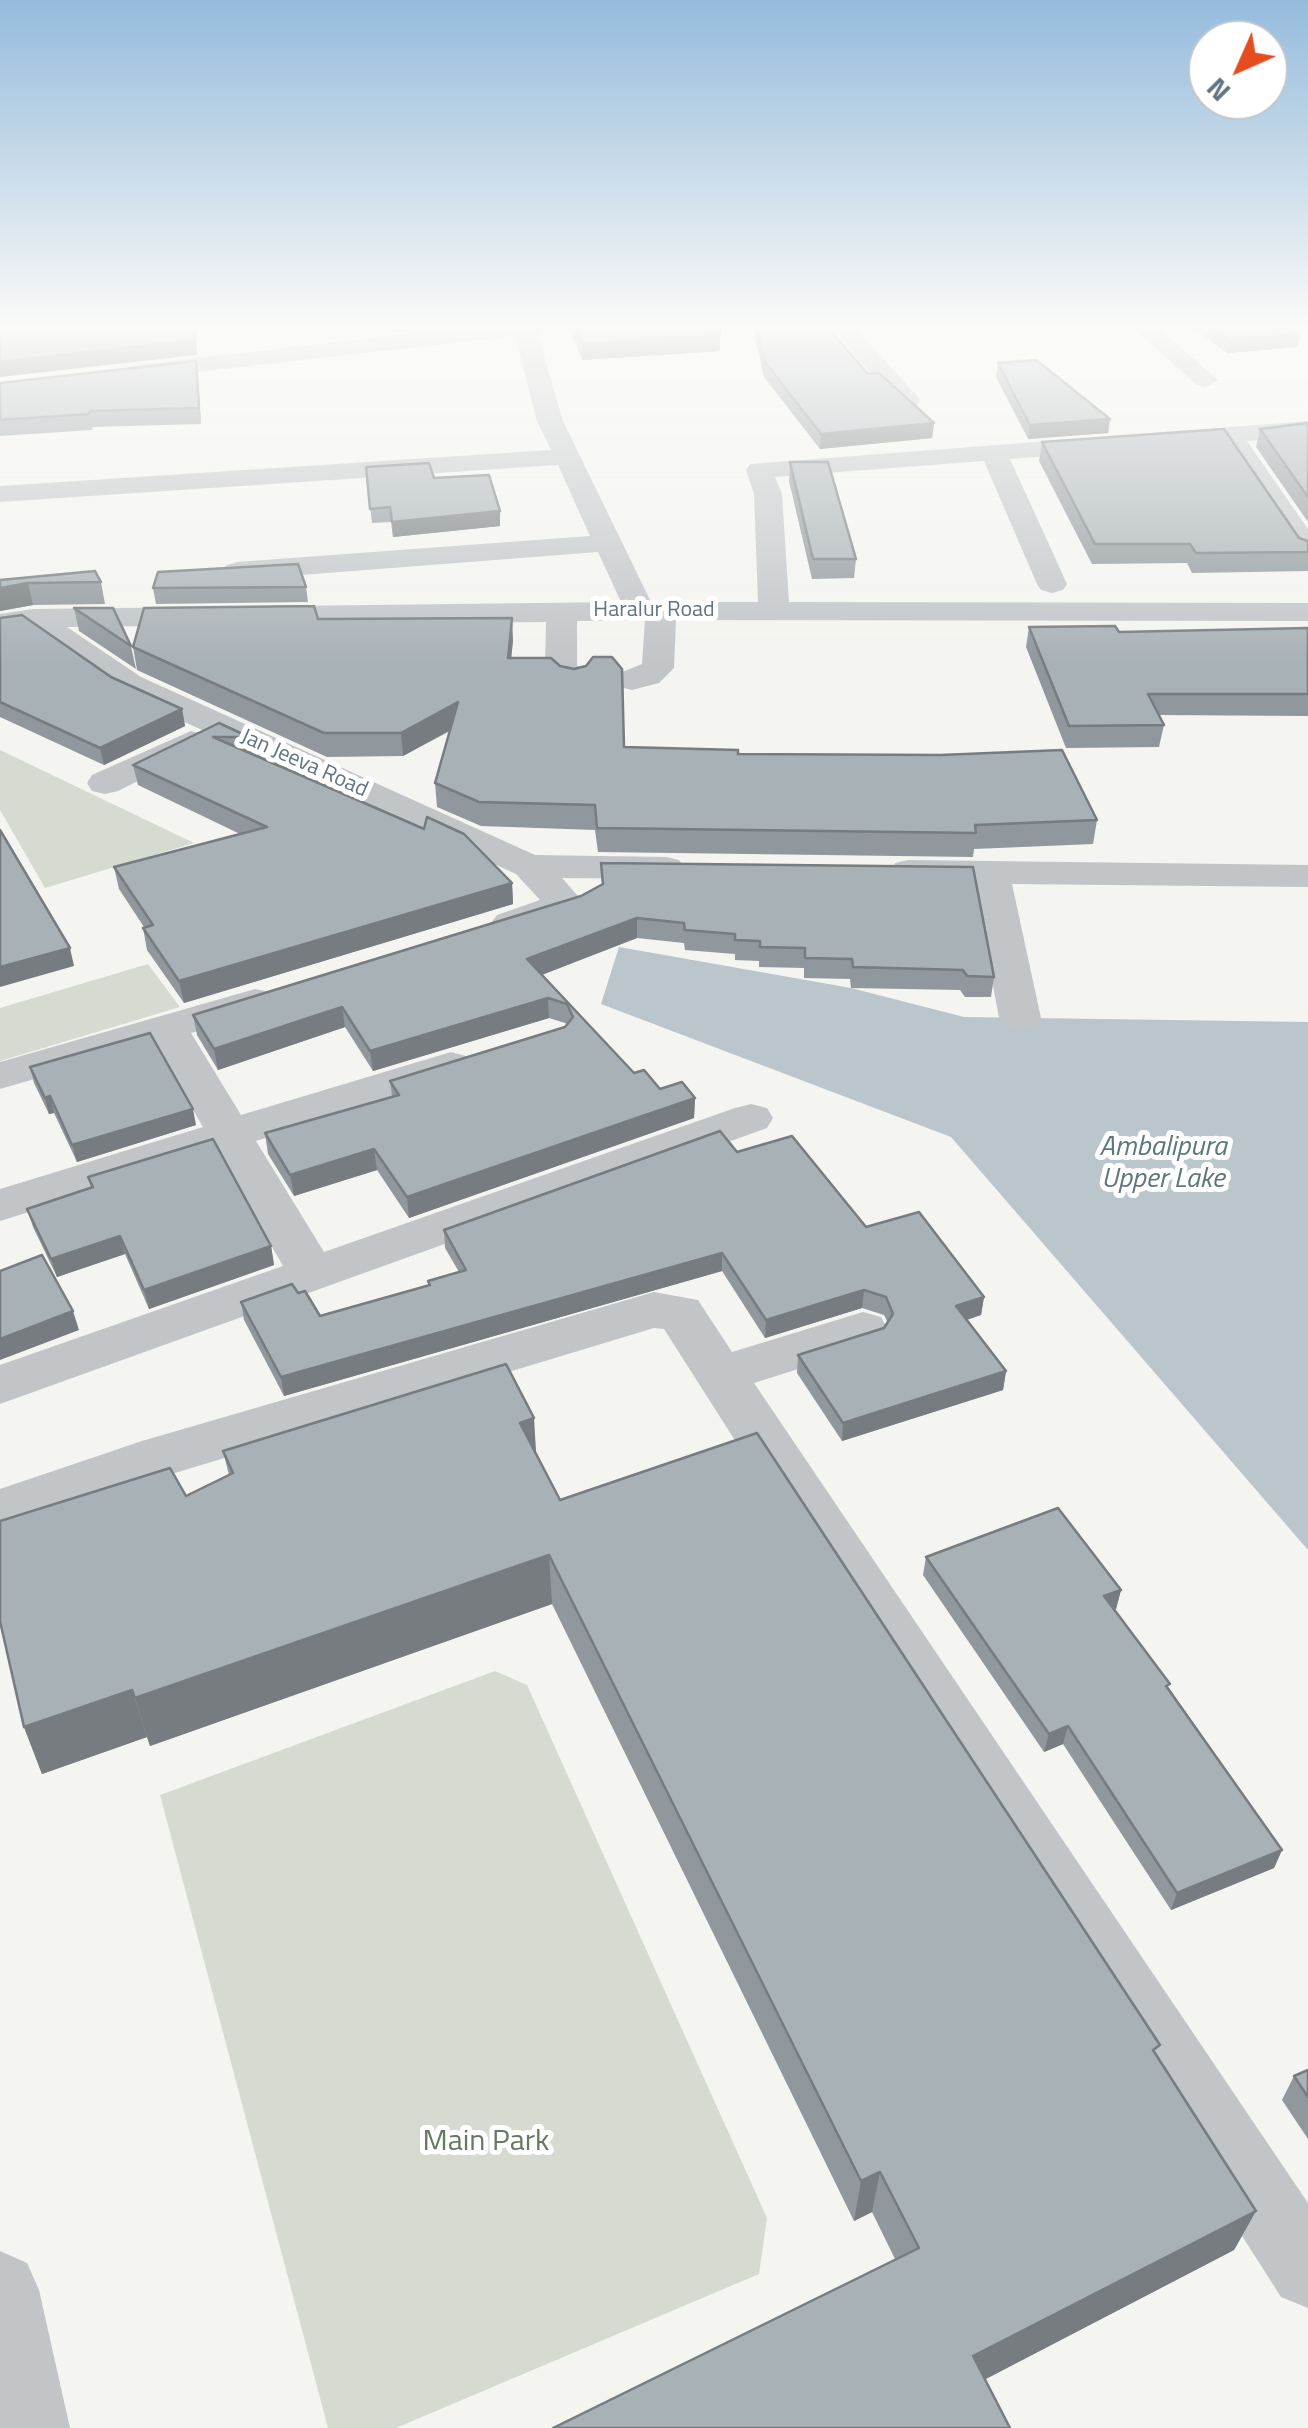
<!DOCTYPE html>
<html>
<head>
<meta charset="utf-8">
<style>
	body { margin:0 }
	#map { position:relative; width:1308px; height:2428px; overflow:hidden; background:#f4f4f0; font-family:"Titillium Web",sans-serif }
	canvas { display:block }
	.north { position:absolute; left:1188px; top:20px; width:100px; height:100px; box-sizing:border-box; background:#fff; border:2px solid #c0c7cd; border-radius:50%; rotate:225deg; font-size:28px; font-weight:700; line-height:40px; text-align:center; color:#627482 }
	.north::after { content:''; display:block; margin:auto; width:35px; height:45px; background:#e64d1e; clip-path:polygon(50% 0,100% 100%,50% 72%,0 100%) }
</style>
</head>
<body>
<div id="map">
<canvas width="1308" height="2428"></canvas>
<div class="north">N</div>
</div>
<script>
const c = document.querySelector('canvas').getContext('2d');
c.lineJoin = 'round';
function fill(path, color) {
  c.fillStyle = color;
  c.fill(path, 'evenodd');
}
function poly(rows) {
  const path = new Path2D();
  for (const r of rows) {
    path.moveTo(r[0], r[1]);
    for (let i = 2; i < r.length; i += 2) path.lineTo(r[i], r[i + 1]);
  }
  return path;
}
function strokePath(path, color, width, dash) {
  c.strokeStyle = color;
  c.lineWidth = width;
  c.lineCap = dash ? 'butt' : 'round';
  c.setLineDash(dash || []);
  c.stroke(path);
}
function write(font, color, halo, rows, align = 'center') {
  c.font = font + ' "Titillium Web",sans-serif';
  c.lineWidth = 10;
  c.setLineDash([]);
  c.textBaseline = 'middle';
  c.strokeStyle = halo;
  c.fillStyle = color;
  for (const [text, x, y, turn = 0] of rows) {
    c.save();
    c.translate(x, y);
    c.rotate((+turn || 0) * Math.PI / 180);
    c.textAlign = isNaN(turn) ? turn : align;
    if (halo) c.strokeText(text, 0, 0);
    c.fillText(text, 0, 0);
    c.restore();
  }
}
const green = poly([
	[0,750,194,843,45,888,0,810],
	[148,964,180,1007,0,1061,0,1008],
	[495,1671,527,1685,767,2218,759,2274,396,2428,328,2428,160,1795]
]);
const water = poly([
	[619,947,851,988,964,1017,1308,1022,1308,1550,951,1137,601,1004]
]);
const minor = poly([
	[486,325,535,325,563,421,651,602,758,602,754,494,746,470,750,464,1308,421,1308,437,1247,441,1308,529,1308,559,1298,556,1222,443,1010,459,1067,584,1063,590,1052,593,1041,590,1037,584,984,461,775,477,782,494,789,602,1308,603,1308,621,676,620,674,668,659,683,632,690,620,687,616,680,620,673,642,664,645,620,577,621,577,665,590,678,586,685,574,688,562,685,545,668,546,622,67,627,141,677,535,855,666,857,679,860,685,868,679,876,666,879,562,878,585,904,580,912,511,935,497,931,491,923,497,915,540,900,516,874,117,691,27,628,0,632,0,614,33,609,621,602,598,552,237,580,227,577,222,571,227,565,237,562,590,536,558,465,0,502,0,486,551,450,537,421,515,336,135,379,123,372,135,365,486,325],
	[829,325,853,325,917,396,920,401,917,406,899,406,829,325],
	[1130,325,1155,325,1218,380,1206,387,1197,385,1130,325],
	[191,731,203,734,208,741,203,748,118,791,105,794,92,791,87,783,92,775,191,731],
	[908,860,1308,865,1308,887,1012,884,1041,1018,1035,1027,1020,1031,1005,1027,999,1018,974,883,895,879,889,871,895,863,908,860],
	[255,989,270,992,276,1001,270,1010,191,1033,241,1115,451,1052,466,1056,473,1065,466,1074,256,1141,324,1252,735,1108,751,1104,767,1108,773,1118,767,1128,0,1404,0,1365,283,1266,218,1153,0,1221,0,1189,203,1127,155,1044,0,1089,0,1062,255,989],
	[654,1292,698,1300,732,1352,863,1312,881,1317,888,1330,881,1343,754,1383,1308,2203,1308,2308,1281,2297,664,1329,654,1328,155,1479,0,1533,0,1489,142,1441,654,1292],
	[0,2251,27,2263,39,2290,70,2428,0,2428,0,2251]
]);
const wall = poly([
	[569,325,720,325,720,351,582,360],
	[752,325,826,325,868,374,934,423,932,438,820,449,764,377],
	[1183,325,1287,325,1300,334,1298,347,1227,353,1196,330,1190,330],
	[998,363,1110,419,1108,433,1028,439,996,377],
	[198,376,201,424,93,427,92,430,0,436,0,383],
	[1308,423,1308,522,1256,447,1260,429],
	[1042,442,1308,541,1308,571,1192,573,1187,563,1092,564,1039,461],
	[790,462,856,559,854,578,812,579,789,481],
	[366,467,434,478,500,526,393,537,391,522,372,523],
	[0,580,101,582,105,604,33,605,0,611],
	[306,587,308,602,156,604,153,588],
	[74,608,131,646,136,669,79,631],
	[0,618,111,677,182,709,185,726,104,765,0,717],
	[318,619,513,640,511,658,624,747,738,754,1097,820,1093,844,974,849,973,857,598,852,595,830,481,826,437,807,435,783,450,731,403,756,327,757,137,670,133,647],
	[1029,627,1119,632,1308,628,1308,716,1159,715,1164,725,1159,747,1066,748,1026,647],
	[219,723,249,737,252,754,512,883,513,904,184,1003,147,950,143,928,144,927,119,889,114,867,240,834,138,785,133,765],
	[601,863,994,977,991,997,965,997,960,990,851,988,850,979,804,978,804,968,759,967,759,961,735,960,735,954,685,950,684,943,637,938,542,975,634,1073,660,1089,695,1098,694,1118,409,1218,377,1170,294,1196,268,1154,265,1133,392,1096,390,1081,565,1027,568,1024,549,1018,373,1071,345,1027,218,1070,197,1035,193,1015,581,896,602,885],
	[30,1067,196,1125,77,1162,54,1113,49,1114,34,1083],
	[737,1152,984,1297,981,1315,967,1320,1006,1371,1003,1390,842,1441,797,1373,798,1355,884,1328,888,1323,884,1315,862,1308,765,1338,722,1271,284,1396,244,1320,241,1302,298,1293,320,1316,428,1286,428,1281,459,1272,445,1248,444,1230],
	[88,1177,271,1246,274,1265,149,1309,125,1254,57,1277,33,1227,27,1209,91,1188],
	[223,1451,537,1455,560,1500,1156,2056,1256,2211,1234,2250,985,2379,895,2259,872,2212,854,2221,552,1604,150,1746,147,1737,42,1774,24,1727,186,1496,229,1475],
	[926,1557,1121,1590,1116,1609,1114,1609,1282,1850,1274,1868,1171,1910,1063,1744,1044,1752,923,1575],
	[1308,2070,1308,2139,1282,2100,1294,2076]
]);
const shadedWall = poly([
	[194,325,196,328,197,355,0,377,0,362],
	[1300,334,1298,347,1227,353,1229,340],
	[720,335,720,351,582,360,582,344],
	[196,361,198,376,201,424,199,408],
	[1110,419,1108,433,1028,439,1030,425],
	[934,423,932,438,820,449,821,434],
	[500,511,500,526,393,537,392,522],
	[28,583,33,605,0,611,0,588],
	[512,618,513,640,509,681,508,658],
	[458,702,459,725,403,756,401,733],
	[182,709,185,726,104,765,100,748],
	[512,883,513,904,184,1003,179,981],
	[637,918,637,938,528,980,527,959],
	[70,948,74,966,0,987,0,967],
	[548,998,549,1018,373,1071,370,1051],
	[342,1007,345,1027,218,1070,214,1049],
	[50,1096,54,1113,49,1114,45,1098],
	[695,1098,694,1118,409,1218,407,1197],
	[193,1109,196,1125,77,1162,72,1145],
	[374,1149,377,1170,294,1196,290,1175],
	[120,1236,125,1254,57,1277,51,1259],
	[271,1246,274,1265,149,1309,144,1290],
	[722,1253,722,1271,284,1396,281,1377],
	[864,1290,862,1308,765,1338,766,1320],
	[984,1297,981,1315,953,1324,956,1306],
	[73,1311,79,1330,0,1360,0,1339],
	[1006,1371,1003,1390,842,1441,843,1423],
	[534,1418,537,1467,520,1423],
	[549,1555,552,1604,150,1746,135,1698],
	[1121,1590,1116,1609,1099,1615,1104,1596],
	[132,1690,147,1737,42,1774,24,1727],
	[1068,1726,1063,1744,1044,1752,1049,1734],
	[1282,1850,1274,1868,1171,1910,1177,1893],
	[880,2172,872,2212,854,2221,861,2181],
	[1256,2211,1234,2250,961,2392,973,2356]
]);
const building = poly([
	[0,325,194,325,195,340,0,362,0,325],
	[574,325,720,325,720,335,582,344,574,325],
	[756,325,826,325,868,374,879,373,934,423,821,434,765,362,756,325],
	[1209,325,1287,325,1300,334,1229,340,1209,325],
	[1036,360,1110,419,1030,425,998,363,1036,360],
	[196,361,199,408,90,411,89,414,0,420,0,383,196,361],
	[1308,423,1308,497,1260,429,1308,423],
	[1224,429,1299,538,1308,541,1308,552,1196,553,1190,544,1095,544,1042,442,1224,429],
	[790,462,828,462,856,559,813,559,790,462],
	[429,463,434,478,489,475,500,511,392,522,390,507,370,509,366,467,429,463],
	[298,564,306,587,153,588,158,572,298,564],
	[95,571,101,582,28,583,0,588,0,580,95,571],
	[314,606,318,619,512,618,508,658,551,658,560,666,574,669,586,666,593,657,612,657,622,669,624,747,738,750,738,754,941,755,1062,750,1097,820,975,825,976,833,597,828,595,805,479,802,435,783,458,702,401,733,324,733,133,647,144,608,314,606],
	[74,608,113,608,131,646,74,608],
	[22,615,111,677,182,709,100,748,0,702,0,618,22,615],
	[1115,626,1119,632,1308,628,1308,694,1148,694,1164,725,1069,726,1029,627,1115,626],
	[219,723,249,737,213,737,424,829,427,817,464,834,512,883,179,981,143,928,153,925,114,867,267,827,133,765,219,723],
	[0,830,70,948,0,967,0,830],
	[601,863,973,867,994,977,967,976,963,970,853,967,852,959,805,958,805,948,760,947,760,941,735,940,735,934,685,930,684,923,637,918,527,959,634,1073,644,1070,660,1089,682,1082,695,1098,407,1197,374,1149,290,1175,265,1133,399,1095,390,1081,565,1027,573,1017,567,1004,548,998,370,1051,342,1007,214,1049,193,1015,581,896,603,884,601,863],
	[150,1033,193,1109,72,1145,50,1096,45,1098,30,1067,150,1033],
	[720,1131,737,1152,792,1136,866,1227,919,1212,984,1297,956,1306,1006,1371,843,1423,798,1355,884,1328,893,1314,886,1297,864,1290,766,1320,722,1253,281,1377,241,1302,292,1284,298,1293,305,1291,320,1316,430,1285,428,1281,466,1270,444,1230,720,1131],
	[213,1139,271,1246,144,1290,120,1236,51,1259,27,1209,93,1187,88,1177,213,1139],
	[42,1255,73,1311,0,1339,0,1271,42,1255],
	[506,1364,534,1418,520,1423,560,1500,757,1433,1160,2045,1153,2050,1256,2211,973,2356,1010,2428,553,2428,919,2248,880,2172,861,2181,549,1555,135,1698,132,1690,24,1727,0,1621,0,1521,170,1468,186,1496,233,1473,223,1451,506,1364],
	[1058,1508,1121,1590,1104,1596,1170,1684,1166,1686,1282,1850,1177,1893,1068,1726,1049,1734,926,1557,1058,1508],
	[1308,2070,1308,2097,1294,2076,1308,2070]
]);
const farStreetnames = [
	["Haralur Road",654,611],
	["Jan Jeeva Road",304,764,24]
];
const waterNames = [
	["Ambalipura",1163,1148],
	["Upper Lake",1163,1180]
];
const nearParknames = [
	["Main Park",486,2143]
];
fill(green, '#d5dbd1');
fill(water, '#bac6cb');
fill(minor, '#c1c5c8');
fill(wall, '#90989d');
fill(shadedWall, '#767c7f');
fill(building, '#a8b1b6');
strokePath(building, '#767c7f', 2.5);
const sky = c.createLinearGradient(0, 0, 0, 665);
sky.addColorStop(0, '#95bbdc');
sky.addColorStop(0.49, '#fafaf8');
sky.addColorStop(1, '#fafaf800');
c.fillStyle = sky;
c.fillRect(0, 0, 1308, 665);
write('22px', '#627482', '#fff', farStreetnames);
write('italic 28px', '#5e777f', '#fff', waterNames);
write('30px', '#667961', '#fff', nearParknames);
</script>
</body>
</html>
